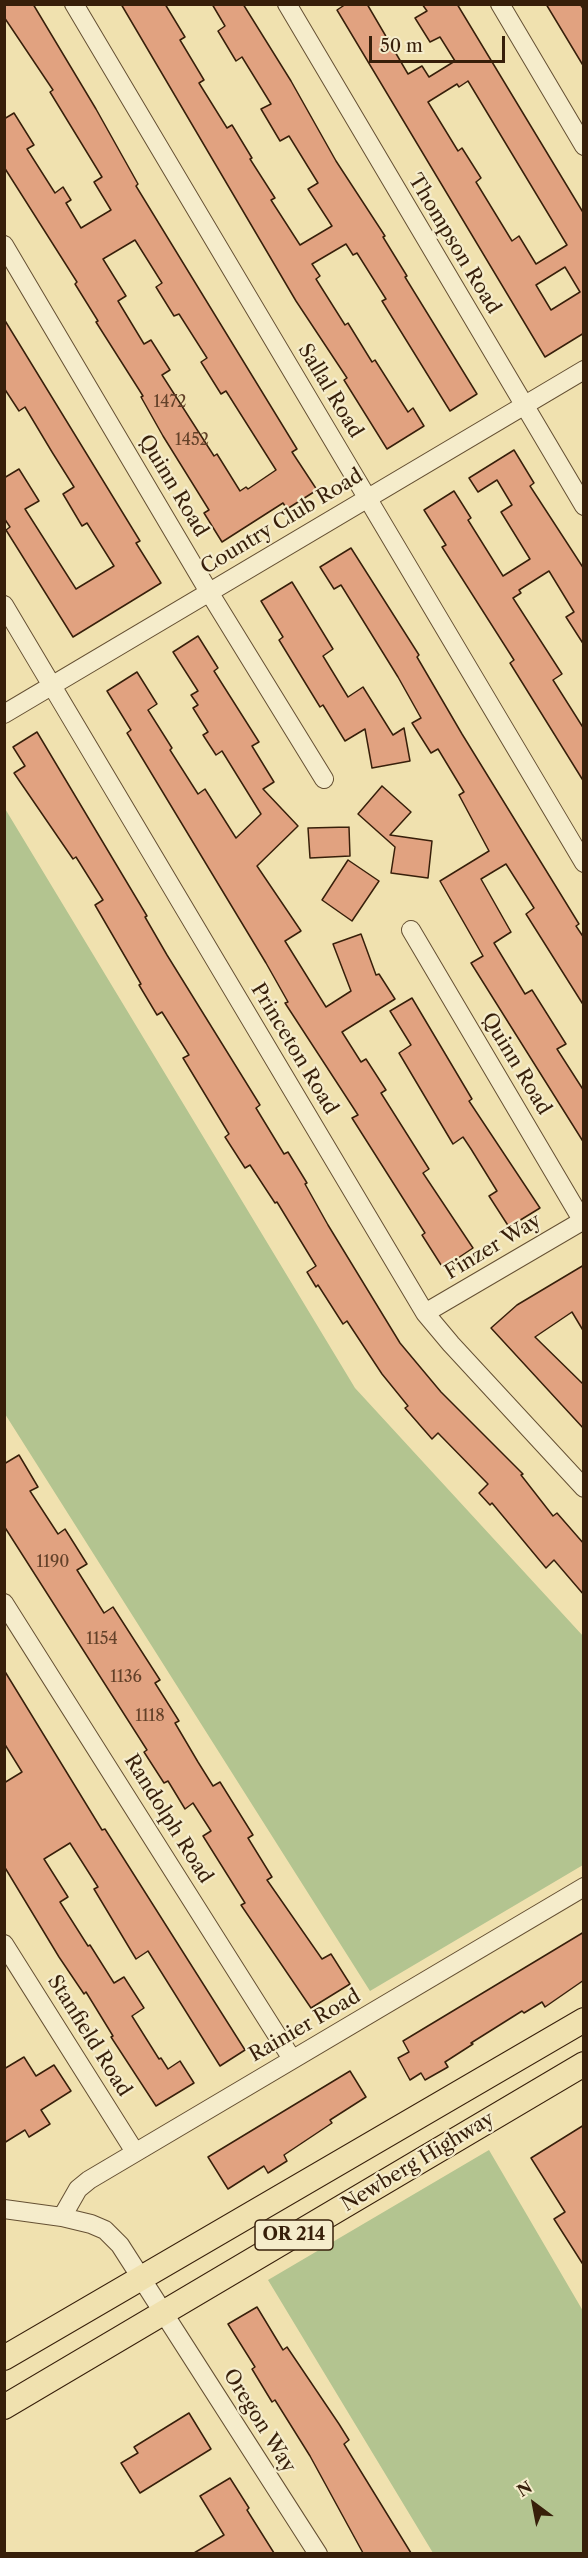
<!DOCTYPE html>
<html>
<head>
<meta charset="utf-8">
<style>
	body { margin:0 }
	#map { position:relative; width:588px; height:2558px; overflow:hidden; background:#f0e1af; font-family:"Libre Caslon Text",serif }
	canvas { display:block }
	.frame { position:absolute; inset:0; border:6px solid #371f0a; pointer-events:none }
	.north { position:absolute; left:504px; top:2474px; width:60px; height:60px; -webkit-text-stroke:4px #f5eccb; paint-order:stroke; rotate:328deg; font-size:16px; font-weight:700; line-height:24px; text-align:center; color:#371f0a }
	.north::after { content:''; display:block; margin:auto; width:21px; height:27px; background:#371f0a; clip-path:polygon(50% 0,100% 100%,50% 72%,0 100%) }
	.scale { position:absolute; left:369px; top:36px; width:136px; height:27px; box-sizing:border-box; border:3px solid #371f0a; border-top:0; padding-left:8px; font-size:18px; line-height:21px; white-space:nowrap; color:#371f0a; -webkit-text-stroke:4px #f5eccb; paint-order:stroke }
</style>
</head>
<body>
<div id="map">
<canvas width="588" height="2558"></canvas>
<div class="frame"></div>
<div class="north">N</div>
<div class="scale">50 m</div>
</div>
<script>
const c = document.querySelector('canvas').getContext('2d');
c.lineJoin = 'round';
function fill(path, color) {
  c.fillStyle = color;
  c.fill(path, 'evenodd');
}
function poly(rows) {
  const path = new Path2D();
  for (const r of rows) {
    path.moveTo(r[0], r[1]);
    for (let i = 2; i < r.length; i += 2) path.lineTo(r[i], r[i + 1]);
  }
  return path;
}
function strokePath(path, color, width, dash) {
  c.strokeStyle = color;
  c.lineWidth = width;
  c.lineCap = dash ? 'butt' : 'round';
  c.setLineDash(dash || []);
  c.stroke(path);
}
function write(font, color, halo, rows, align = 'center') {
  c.font = font + ' "Libre Caslon Text",serif';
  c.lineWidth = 4.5;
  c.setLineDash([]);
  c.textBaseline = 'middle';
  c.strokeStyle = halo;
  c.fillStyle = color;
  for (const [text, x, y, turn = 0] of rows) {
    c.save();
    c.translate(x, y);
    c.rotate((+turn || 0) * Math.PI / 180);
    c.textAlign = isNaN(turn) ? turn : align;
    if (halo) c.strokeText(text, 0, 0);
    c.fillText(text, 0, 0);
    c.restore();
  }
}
const green = poly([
	[4,807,355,1388,583,1636,583,1865,370,1991,5,1414],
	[489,2150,583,2311,583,2553,433,2553,268,2280]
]);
const building = poly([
	[4,4,33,4,96,109,138,184,136,186,297,449,292,452,317,490,287,509,283,503,222,542,204,513,209,510,163,436,141,397,143,396,96,322,98,321,75,284,77,282,4,167,4,119,14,113,34,145,27,149,55,193,63,187,71,200,66,203,81,228,111,210,94,182,102,177,50,92,53,90,4,17,4,4],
	[135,240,162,283,156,287,174,316,179,314,207,358,201,362,221,394,226,391,276,470,248,489,246,487,240,491,217,454,214,456,162,375,170,370,151,340,144,344,118,301,126,296,103,259,135,240],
	[121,4,165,4,185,37,180,40,204,80,199,83,227,128,232,125,252,158,250,159,275,198,271,200,300,245,332,226,308,189,318,183,289,136,280,141,261,109,271,104,242,57,236,61,218,31,225,26,212,4,243,4,291,81,336,161,385,236,383,237,407,276,405,277,477,394,450,411,382,301,386,299,357,253,353,255,346,244,312,264,320,276,316,279,345,325,348,323,372,362,375,360,408,412,413,408,424,426,387,449,344,380,347,378,296,301,121,4],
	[346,4,367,4,408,74,422,66,429,77,455,61,440,37,430,42,415,18,427,11,422,4,457,4,584,214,584,333,545,357,337,10,346,4],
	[468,81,567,245,536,264,519,236,512,241,476,182,481,178,462,148,458,151,428,102,457,84,459,87,468,81],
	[565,267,580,292,551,310,536,285,565,267],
	[546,4,580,4,584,10,584,67,546,4],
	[4,319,140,541,136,543,161,583,73,637,6,530,10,527,4,518,4,478,19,469,39,501,25,509,76,589,114,566,87,523,82,526,63,494,74,487,52,452,25,407,19,411,4,388,4,319],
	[514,450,534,483,530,486,584,569,584,645,566,617,574,612,549,571,519,590,521,593,513,598,562,674,553,680,584,729,584,782,510,663,514,660,442,547,446,545,424,510,454,491,471,518,468,520,503,576,530,559,501,512,512,505,497,480,478,492,469,478,514,450],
	[351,548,419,655,417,657,462,734,579,924,576,926,584,938,584,1006,526,914,534,908,506,864,481,879,511,932,494,943,525,994,532,990,566,1044,557,1049,584,1091,584,1143,471,963,483,956,440,881,489,851,459,795,464,792,438,749,431,753,412,723,421,718,398,677,341,585,334,589,320,567,351,548],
	[292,582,333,649,323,656,348,697,363,687,393,735,404,728,410,761,372,768,365,729,345,741,323,705,320,707,279,640,283,637,261,601,292,582],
	[198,636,218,668,214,671,259,742,252,746,274,782,263,789,298,826,257,866,301,931,285,941,326,1007,351,991,333,944,361,934,376,975,379,974,395,999,342,1032,361,1062,366,1059,386,1090,381,1093,429,1169,423,1173,473,1248,443,1268,422,1235,425,1233,352,1118,358,1115,285,1003,288,1002,266,963,127,733,131,730,107,691,137,672,157,704,148,710,172,748,170,750,198,794,205,789,236,838,261,814,222,751,216,755,203,735,208,732,193,708,198,705,191,695,198,691,173,652,198,636],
	[37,732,147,916,145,917,167,955,260,1105,256,1108,284,1154,288,1152,307,1183,305,1184,328,1225,400,1343,441,1392,523,1474,521,1475,553,1516,557,1513,584,1544,584,1595,554,1560,546,1568,492,1503,490,1505,479,1493,488,1484,438,1433,432,1439,405,1408,408,1406,382,1374,347,1321,343,1324,318,1285,316,1287,307,1272,316,1266,277,1202,275,1203,250,1165,245,1168,225,1137,229,1134,183,1058,189,1055,162,1012,157,1015,139,985,141,984,95,905,103,900,76,857,73,859,14,773,25,766,13,747,37,732],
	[382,786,411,812,390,835,432,841,428,878,391,873,395,847,358,814,382,786],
	[349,827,350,856,310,858,308,828,349,827],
	[348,860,379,881,352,921,322,900,348,860],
	[412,998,472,1099,469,1101,540,1208,509,1227,489,1196,497,1191,471,1149,463,1137,453,1144,399,1053,411,1045,390,1011,412,998],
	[584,1265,584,1332,572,1312,535,1337,584,1385,584,1429,491,1328,517,1305,584,1265],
	[19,1455,38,1487,30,1491,58,1534,65,1529,87,1564,77,1570,104,1613,113,1607,160,1680,155,1683,179,1721,175,1723,198,1762,213,1786,220,1782,253,1835,248,1838,272,1877,267,1880,322,1959,331,1954,350,1984,311,2008,241,1905,245,1903,203,1836,211,1831,193,1803,185,1809,168,1781,164,1783,144,1752,147,1750,4,1526,4,1464,19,1455],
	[4,1670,102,1830,105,1829,245,2050,220,2066,148,1951,136,1959,94,1889,98,1887,70,1843,44,1859,68,1897,60,1902,88,1946,90,1945,114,1983,124,1977,144,2008,132,2016,159,2059,161,2058,168,2069,180,2061,194,2083,156,2106,111,2037,113,2036,86,1992,84,1994,59,1957,4,1866,4,1783,22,1772,4,1743,4,1670],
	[584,1932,584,1980,545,2007,542,2002,524,2013,522,2011,471,2043,473,2044,445,2062,448,2067,425,2080,421,2073,410,2080,398,2058,409,2052,403,2041,584,1932],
	[24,2057,36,2076,54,2065,71,2091,41,2110,50,2124,29,2137,25,2130,4,2143,4,2069,24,2057],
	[350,2071,366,2097,330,2120,332,2123,284,2155,287,2161,268,2173,264,2166,228,2189,208,2157,350,2071],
	[584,2125,584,2266,554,2219,565,2212,531,2158,584,2125],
	[257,2307,283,2350,287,2347,339,2424,349,2440,344,2444,411,2553,363,2553,310,2456,275,2400,272,2402,252,2369,255,2367,228,2324,257,2307],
	[189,2413,211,2449,140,2493,121,2463,138,2453,134,2447,189,2413],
	[230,2478,249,2508,247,2510,274,2553,194,2553,224,2535,200,2496,230,2478]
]);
const minor = poly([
	[74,4,584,863],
	[287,4,584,506],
	[500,4,584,146],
	[4,245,209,592,324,779],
	[4,605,425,1313,451,1344,584,1488],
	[4,714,584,370],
	[411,930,582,1220],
	[425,1313,584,1220],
	[4,1603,292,2059],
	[4,1944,135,2152],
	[4,2209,62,2217,91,2224,105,2230,120,2245,318,2554],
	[62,2217,78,2189,89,2180,584,1887]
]);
const major = poly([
	[4,2358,584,2020],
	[4,2407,584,2064]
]);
const numberNames = [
	["1472",170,402],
	["1452",192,440],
	["1190",53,1562],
	["1154",102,1639],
	["1136",126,1677],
	["1118",150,1716]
];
const shields = [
	[294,2235,78]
];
const shieldNames = [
	["OR 214",294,2235]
];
const streetNames = [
	["Thompson Road",454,244,59],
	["Sallal Road",330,391,59],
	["Quinn Road",173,486,59],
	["Country Club Road",282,522,-31],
	["Princeton Road",294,1049,59],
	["Quinn Road",516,1064,59],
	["Finzer Way",493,1247,-31],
	["Randolph Road",168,1819,58],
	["Rainier Road",305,2026,-30],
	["Stanfield Road",89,2036,58],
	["Newberg Highway",418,2162,-31],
	["Oregon Way",259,2421,58]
];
fill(green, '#b3c490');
fill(building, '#e1a280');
strokePath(building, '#371f0a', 1.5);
strokePath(minor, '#655033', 20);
strokePath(major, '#371f0a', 26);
strokePath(minor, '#f5eccb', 18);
strokePath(major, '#f0e1af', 24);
write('16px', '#624028', null, numberNames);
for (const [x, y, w] of shields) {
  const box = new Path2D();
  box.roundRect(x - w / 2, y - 15, w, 30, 4.5);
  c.fillStyle = '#f5eccb';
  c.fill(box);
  strokePath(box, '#371f0a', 1.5);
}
write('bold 18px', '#371f0a', null, shieldNames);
write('20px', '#371f0a', '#f5eccb', streetNames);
</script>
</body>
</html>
